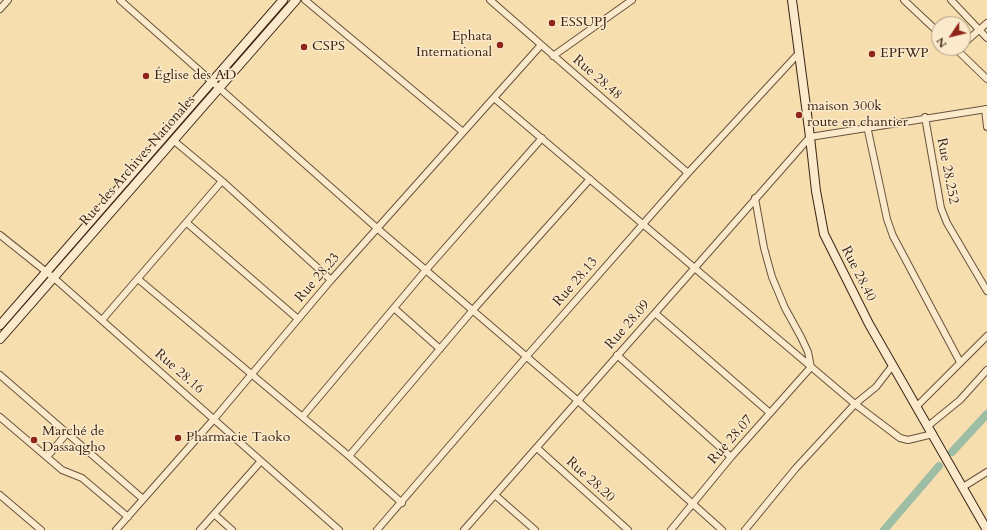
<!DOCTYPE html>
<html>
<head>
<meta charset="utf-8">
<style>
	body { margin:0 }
	#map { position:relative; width:987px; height:530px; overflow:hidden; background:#f7deaf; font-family:Cardo,serif }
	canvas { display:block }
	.north { position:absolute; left:931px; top:16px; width:40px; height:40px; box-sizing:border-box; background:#faeacb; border:1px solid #ad9b83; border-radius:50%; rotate:235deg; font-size:11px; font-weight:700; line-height:16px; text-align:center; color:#392416 }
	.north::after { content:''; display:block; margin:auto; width:14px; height:18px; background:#8f2418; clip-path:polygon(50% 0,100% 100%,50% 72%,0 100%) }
</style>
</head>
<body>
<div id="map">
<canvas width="987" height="530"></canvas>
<div class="north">N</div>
</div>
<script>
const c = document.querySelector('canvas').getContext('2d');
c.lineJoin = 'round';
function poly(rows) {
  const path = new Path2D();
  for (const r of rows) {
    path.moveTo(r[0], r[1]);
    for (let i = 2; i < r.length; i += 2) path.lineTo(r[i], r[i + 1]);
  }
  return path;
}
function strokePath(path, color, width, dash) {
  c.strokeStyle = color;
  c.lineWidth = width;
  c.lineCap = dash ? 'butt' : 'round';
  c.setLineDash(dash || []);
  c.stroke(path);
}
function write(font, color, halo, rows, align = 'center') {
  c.font = font + ' Cardo,serif';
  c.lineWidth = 3;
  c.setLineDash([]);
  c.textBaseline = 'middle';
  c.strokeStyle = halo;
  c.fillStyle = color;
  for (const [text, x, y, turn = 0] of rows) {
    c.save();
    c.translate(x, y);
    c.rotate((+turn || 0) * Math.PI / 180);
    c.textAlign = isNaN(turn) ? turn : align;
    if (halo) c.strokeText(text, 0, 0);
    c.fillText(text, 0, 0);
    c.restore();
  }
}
const canal = poly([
	[952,452,987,414],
	[884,530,939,466]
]);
const street = poly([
	[120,0,378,229,577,400,722,530],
	[305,0,463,132],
	[490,0,688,173],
	[904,0,939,33],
	[951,0,987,38],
	[0,9,8,0],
	[963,44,987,23],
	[955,48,987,79],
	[553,56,632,0],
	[494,98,855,404,900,438,908,440,933,434],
	[985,109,987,127],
	[925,117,941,208,947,223,987,291],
	[867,126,887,219,893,236,960,362],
	[173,140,222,181,331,280],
	[187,223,298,319],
	[0,235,54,278,339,530],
	[138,279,349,456,402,503],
	[394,308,440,349],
	[655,313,770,413],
	[102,320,222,181],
	[617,355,731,457],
	[0,375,143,499],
	[917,406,987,336],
	[303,416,425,271,542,138],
	[0,417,62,470,82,478,128,517],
	[928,426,960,400,987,370],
	[537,448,628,530],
	[349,456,472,311,590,179],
	[47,457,67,433],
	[963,487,987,472],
	[0,495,41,530],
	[495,495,535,530],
	[214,514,232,530],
	[116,530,214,419,331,280,541,45],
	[200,530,261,461],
	[377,530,526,357,688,173,798,54],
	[464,530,810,137,987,109],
	[671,530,731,457,811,367,808,352,801,337,785,308,772,277,764,248,755,198],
	[745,530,796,468,855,404,876,387,893,365]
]);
const secondary = poly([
	[792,0,810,137,816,191,824,234,869,324,987,530],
	[0,325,283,0],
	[0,339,296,0]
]);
const markers = [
	[552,23,4,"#8f2418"],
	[500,45,4,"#8f2418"],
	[304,47,4,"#8f2418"],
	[872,54,4,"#8f2418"],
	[146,76,4,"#8f2418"],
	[799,115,4,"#8f2418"],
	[178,438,4,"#8f2418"],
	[34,440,4,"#8f2418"]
];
const poiNames = [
	["ESSUPJ",560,23],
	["Ephata",492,37,"right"],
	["International",492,53,"right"],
	["CSPS",312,47],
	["EPFWP",880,54],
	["Église des AD",154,76],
	["maison 300k",807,107],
	["route en chantier",807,123],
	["Marché de",42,432],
	["Dassaqgho",42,448],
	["Pharmacie Taoko",186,438]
];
const streetNames = [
	["Rue 28.48",597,78,41],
	["Rue des Archives Nationales",138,161,-49],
	["Rue 28.252",947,171,79],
	["Rue 28.40",858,274,63],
	["Rue 28.23",318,278,-49],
	["Rue 28.13",576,282,-49],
	["Rue 28.09",628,325,-49],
	["Rue 28.16",179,372,41],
	["Rue 28.07",731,440,-49],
	["Rue 28.20",590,480,42]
];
strokePath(canal, '#9ebda5', 8);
strokePath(street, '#68523c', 8);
strokePath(secondary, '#392416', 10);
strokePath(street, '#faeacb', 6);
strokePath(secondary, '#faeacb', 8);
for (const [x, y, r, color] of markers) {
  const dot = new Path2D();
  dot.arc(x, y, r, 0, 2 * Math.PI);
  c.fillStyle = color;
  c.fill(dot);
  strokePath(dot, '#faeacb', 1.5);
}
write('14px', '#392416', '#faeacb', poiNames, 'left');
write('14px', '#392416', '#faeacb', streetNames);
</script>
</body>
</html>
